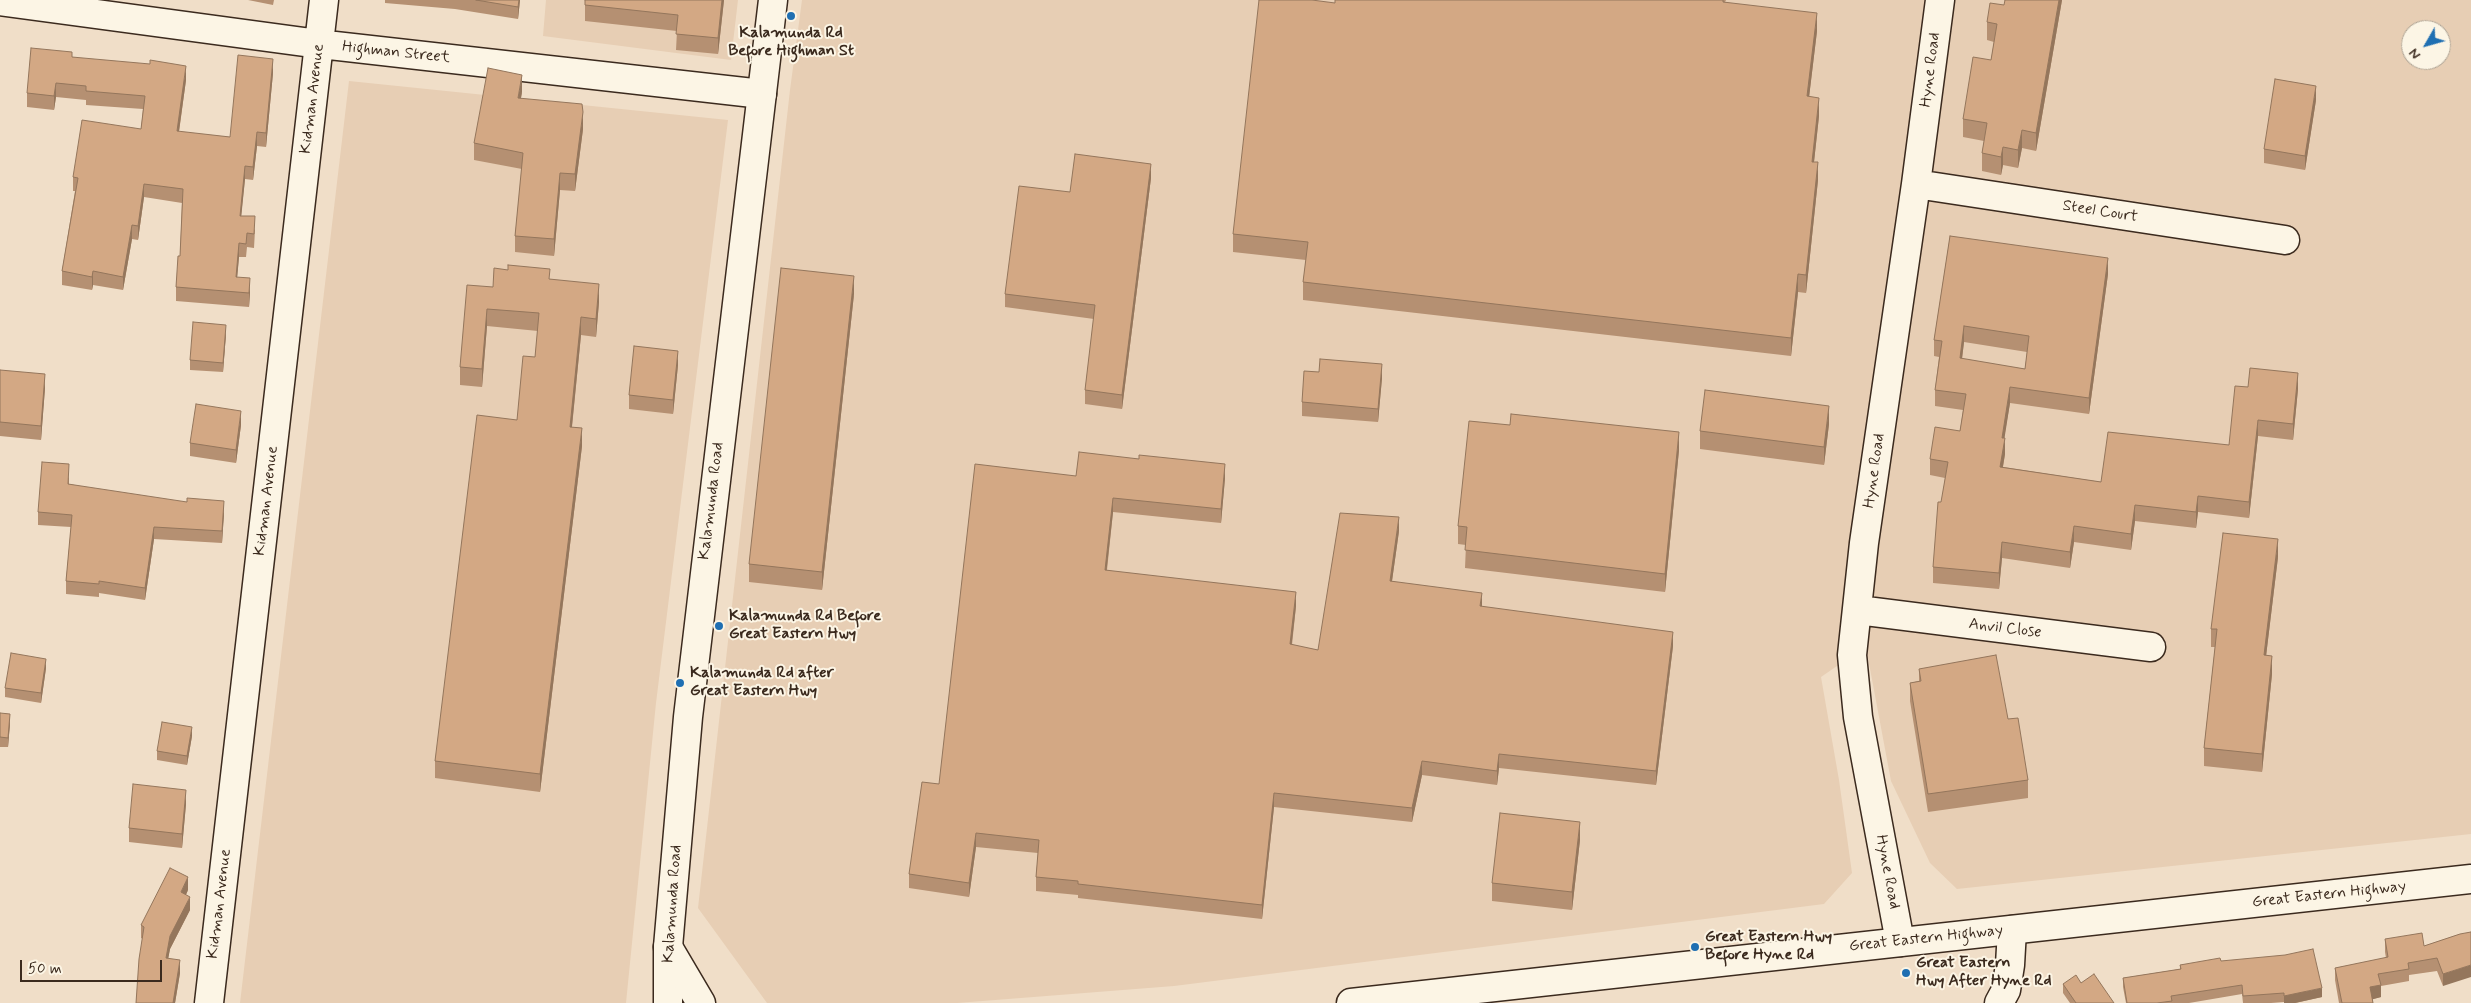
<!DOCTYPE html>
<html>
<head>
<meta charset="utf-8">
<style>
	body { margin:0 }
	#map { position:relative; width:2471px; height:1003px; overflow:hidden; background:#f0dec8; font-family:Mynerve,sans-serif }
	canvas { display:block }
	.north { position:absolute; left:2401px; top:20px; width:50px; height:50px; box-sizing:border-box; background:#fcf5e5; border:1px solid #afa495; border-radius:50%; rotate:232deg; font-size:14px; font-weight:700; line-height:20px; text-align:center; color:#3b2a1e }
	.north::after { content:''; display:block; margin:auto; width:18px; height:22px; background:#1f6fb2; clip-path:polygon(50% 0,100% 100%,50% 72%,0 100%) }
	.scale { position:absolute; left:20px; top:960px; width:142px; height:22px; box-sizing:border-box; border:2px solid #3b2a1e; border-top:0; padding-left:6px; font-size:15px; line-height:18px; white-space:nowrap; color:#3b2a1e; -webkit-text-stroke:4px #fcf5e5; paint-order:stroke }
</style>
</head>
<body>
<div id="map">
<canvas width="2471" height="1003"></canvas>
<div class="north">N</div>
<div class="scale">50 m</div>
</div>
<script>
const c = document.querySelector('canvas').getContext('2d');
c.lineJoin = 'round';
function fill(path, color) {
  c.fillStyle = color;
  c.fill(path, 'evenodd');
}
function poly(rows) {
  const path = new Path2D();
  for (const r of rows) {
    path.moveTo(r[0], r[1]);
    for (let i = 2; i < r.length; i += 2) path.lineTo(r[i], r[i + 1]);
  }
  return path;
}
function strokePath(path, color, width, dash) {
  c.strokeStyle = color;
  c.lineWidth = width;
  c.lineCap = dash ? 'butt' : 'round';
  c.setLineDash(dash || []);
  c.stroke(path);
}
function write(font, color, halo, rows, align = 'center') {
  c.font = font + ' Mynerve,sans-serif';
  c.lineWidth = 4;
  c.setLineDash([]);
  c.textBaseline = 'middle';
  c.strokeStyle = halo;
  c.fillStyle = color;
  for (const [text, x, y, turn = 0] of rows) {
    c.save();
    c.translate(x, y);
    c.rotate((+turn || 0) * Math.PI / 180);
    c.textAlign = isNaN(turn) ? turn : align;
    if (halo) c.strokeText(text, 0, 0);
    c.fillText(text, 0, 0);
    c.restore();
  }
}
const built = poly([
	[546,0,738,0,731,60,543,36],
	[802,0,2471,0,2471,834,1957,889,1930,863,1891,781,1868,658,1853,655,1821,677,1839,780,1852,873,1824,904,1174,986,957,1003,767,1003,698,908,790,90],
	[2411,30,2441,30,2441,60,2411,60],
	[349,81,728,120,656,703,626,1003,240,1003]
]);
const minor = poly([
	[0,1,319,44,762,94],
	[1916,184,2285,240],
	[1858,610,2151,647],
	[1900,942,1858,717,1852,655,1864,543,1916,184,1940,0],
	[209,1003,324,0],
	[1999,1003,2006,990,2010,965,2012,930]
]);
const major = poly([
	[668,1003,668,947,688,717,773,0]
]);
const highway = poly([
	[668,947,701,1003],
	[1351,1003,2471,879]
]);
const wall = poly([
	[248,0,274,0,273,5],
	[385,0,520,0,518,19,455,9,385,3],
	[724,0,718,54,676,50,677,31,585,21,585,5],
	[1335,0,1726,0,1725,2,1817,31,1809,97,1819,116,1814,162,1818,180,1806,293,1798,292,1791,356,1303,300,1303,282,1306,260,1233,252,1233,234,1335,3],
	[2062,0,2036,151,2022,148,2018,168,2003,165,2001,175,1982,171,1982,153,1984,141,1963,137,1963,119,1991,60,1994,42,1987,40,1987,22,2004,5],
	[72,57,186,80,179,132,230,137,273,73,266,147,257,146,253,180,245,179,241,216,255,230,254,248,247,247,246,257,239,257,237,277,250,292,249,307,176,301,176,287,180,256,182,203,144,197,138,240,132,239,123,290,93,285,92,290,62,285,62,271,75,191,73,191,73,177,141,129,143,109,86,105,86,100,56,97,54,110,27,107,27,93],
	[522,92,521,98,583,129,575,191,560,190,554,256,515,252,515,236,522,169,474,160,474,143],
	[2316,100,2305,170,2264,163,2264,149],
	[1151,178,1122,409,1085,404,1085,390,1094,319,1005,307,1005,294,1070,192],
	[1950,236,2108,274,2089,414,2010,403,2004,438,2005,454,2003,467,2101,482,2229,445,2248,387,2298,389,2293,440,2258,436,2249,518,2198,512,2196,528,2135,521,2131,550,2074,542,2070,568,2002,558,1999,589,1933,583,1933,567,1945,478,1930,475,1930,459,1960,431,1963,410,1935,406,1935,390,1939,357,1934,356,1934,340],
	[1964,342,2027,352,2025,369,1962,359],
	[550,279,599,302,596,337,581,335,572,427,582,446,540,792,435,778,435,761,517,420,535,357,538,331,487,326,482,387,460,385,460,367,493,287],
	[854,294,822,590,749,582,749,564],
	[226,334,223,372,190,370,190,360],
	[678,365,673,414,629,409,629,395],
	[0,370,45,388,41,440,0,436],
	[1382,378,1378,422,1302,416,1302,402],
	[1829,424,1824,465,1700,449,1700,431],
	[241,425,236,463,190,456,190,443],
	[1679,450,1665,592,1465,568,1466,545,1458,544,1458,526],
	[1076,476,1225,478,1221,523,1113,512,1107,570,1296,606,1292,645,1318,650,1399,531,1392,581,1482,607,1673,646,1656,785,1499,768,1497,785,1422,775,1412,822,1274,807,1262,919,1078,898,1078,895,1036,891,1036,877,1038,853,976,847,969,897,909,888,909,874,939,784],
	[69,477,69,484,224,513,222,543,154,539,145,600,99,593,99,597,66,594,66,581,71,527,38,525,38,512],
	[2278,557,2266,656,2272,674,2262,772,2204,766,2204,748,2215,647,2211,647,2211,629],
	[46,668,41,703,5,697,5,688],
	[1919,669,2008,719,2028,780,2028,798,1928,812,1910,701,1910,683,1919,681],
	[0,713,10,723,8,747,0,747],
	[192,736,187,765,157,760,157,751],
	[186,804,182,848,129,842,129,828],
	[1580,840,1572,910,1492,901,1492,883],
	[188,890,186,895,190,910,170,949,168,958,180,973,175,1003,136,1003,143,939,141,938,141,925],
	[2460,934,2443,986,2437,971,2409,975,2409,981,2381,986,2381,997,2373,999,2373,1003,2339,1003,2335,980,2335,968,2386,958,2385,952,2385,939,2424,946],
	[2221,961,2322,997,2295,1003,2284,1003,2284,1002,2271,1003,2243,1003,2242,994,2189,1003,2126,1003,2123,987,2123,978,2180,969,2180,965],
	[2081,983,2114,1003,2070,1003,2063,993,2063,984]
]);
const shadedWall = poly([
	[519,0,520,0,518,19,518,7],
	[722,0,724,0,718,54,718,38],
	[2059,0,2062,0,2036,151,2036,133],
	[1817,13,1817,31,1807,114,1807,96],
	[273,59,273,73,266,147,266,133],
	[186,66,186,80,177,145,177,131],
	[522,75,522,92,518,114,518,98],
	[56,83,56,97,54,110,54,96],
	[2316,86,2316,100,2305,170,2305,156],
	[1819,98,1819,116,1812,180,1812,162],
	[583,112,583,129,575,191,575,174],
	[2022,130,2022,148,2018,168,2018,150],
	[257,132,257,146,253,180,253,167],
	[2003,147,2003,165,2001,175,2001,157],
	[1818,162,1818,180,1806,293,1806,275],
	[1151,164,1151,178,1122,409,1122,395],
	[245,166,245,179,240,229,240,216],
	[560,173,560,190,554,256,554,239],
	[144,184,144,197,138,240,138,226],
	[132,225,132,239,123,290,123,277],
	[239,243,239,257,236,291,236,277],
	[2108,258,2108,274,2089,414,2089,398],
	[93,271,93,285,92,290,92,277],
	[1798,274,1798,292,1791,356,1791,338],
	[854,276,854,294,822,590,822,572],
	[250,278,250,292,249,307,249,293],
	[599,284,599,302,596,337,596,319],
	[487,309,487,326,482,387,482,369],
	[581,317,581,335,570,445,570,427],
	[226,325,226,334,223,372,223,363],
	[1964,326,1964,342,1960,374,1960,358],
	[678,351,678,365,673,414,673,400],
	[1382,364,1382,378,1378,422,1378,409],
	[2298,373,2298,389,2293,440,2293,424],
	[45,374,45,388,41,440,41,426],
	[2010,387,2010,403,2002,454,2002,438],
	[1829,406,1829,424,1824,465,1824,447],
	[241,411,241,425,236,463,236,450],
	[2258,420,2258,436,2249,518,2249,502],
	[582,428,582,446,540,792,540,774],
	[1679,432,1679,450,1665,592,1665,574],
	[2005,438,2005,454,2000,483,2000,467],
	[1225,464,1225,478,1221,523,1221,509],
	[2198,496,2198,512,2196,528,2196,512],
	[1113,498,1113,512,1105,584,1105,570],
	[224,501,224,513,222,543,222,531],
	[2135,505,2135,521,2131,550,2131,534],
	[1399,517,1399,531,1390,595,1390,581],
	[2074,526,2074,542,2070,568,2070,552],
	[154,527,154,539,145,600,145,588],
	[2278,539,2278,557,2264,673,2264,655],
	[2002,542,2002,558,1999,589,1999,573],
	[1296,592,1296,606,1290,658,1290,644],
	[1482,593,1482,607,1480,606],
	[1673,632,1673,646,1656,785,1656,771],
	[2272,656,2272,674,2262,772,2262,754],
	[46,659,46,668,41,703,41,693],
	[10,714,10,723,8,747,8,738],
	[192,727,192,736,187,765,187,756],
	[1499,754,1499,768,1497,785,1497,771],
	[1422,761,1422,775,1412,822,1412,808],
	[186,790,186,804,182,848,182,834],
	[1274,793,1274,807,1262,919,1262,905],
	[1580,822,1580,840,1572,910,1572,892],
	[976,833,976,847,969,897,969,883],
	[188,877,188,890,181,905,181,892],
	[190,897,190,910,170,949,166,971,166,958,170,936],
	[180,960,180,973,175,1003,173,1003],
	[2471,965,2471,977,2443,986,2443,974],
	[2381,985,2381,997,2370,1000,2370,987],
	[2322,988,2322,997,2295,1003,2284,1003,2284,996]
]);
const building = poly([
	[476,0,519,0,518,7,476,0],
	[585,0,722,0,718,38,676,34,678,15,585,5,585,0],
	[1259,0,1312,0,1335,3,1335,0,1723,0,1723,2,1817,13,1807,96,1819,98,1812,162,1818,162,1806,275,1798,274,1791,338,1303,282,1308,242,1233,234,1259,0],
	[2005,0,2059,0,2036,133,2022,130,2018,150,2003,147,2001,157,1982,153,1987,123,1963,119,1973,57,1991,60,1997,24,1987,22,1990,3,2004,5,2005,0],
	[31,48,72,52,72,57,150,64,150,60,186,66,177,131,230,137,238,55,273,59,266,133,257,132,253,167,245,166,240,216,255,216,254,234,247,233,246,244,239,243,236,277,250,278,249,293,176,287,178,256,180,256,183,189,144,184,138,226,132,225,123,277,93,271,92,277,62,271,78,178,73,177,82,120,141,129,145,96,86,91,86,86,56,83,54,96,27,93,31,48],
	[488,68,522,75,518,98,582,104,583,112,575,174,560,173,554,239,515,236,523,153,474,143,488,68],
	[2275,79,2316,86,2305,156,2264,149,2275,79],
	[1075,154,1151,164,1122,395,1085,390,1095,305,1005,294,1019,186,1070,192,1075,154],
	[1950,236,2108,258,2089,398,2010,387,2002,438,2005,438,2000,467,2101,482,2108,432,2229,445,2235,386,2248,387,2250,368,2298,373,2293,424,2258,420,2249,502,2198,496,2196,512,2135,505,2131,534,2074,526,2070,552,2002,542,1999,573,1933,567,1938,502,1941,502,1948,462,1930,459,1935,427,1960,431,1966,394,1935,390,1942,341,1934,340,1950,236],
	[1964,326,2029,336,2025,369,1960,358,1964,326],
	[508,265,550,269,549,279,599,284,596,319,581,317,570,427,582,428,540,774,435,761,477,415,517,420,523,356,535,357,539,313,487,309,482,369,460,367,467,285,493,287,494,268,508,270,508,265],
	[781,268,854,276,822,572,749,564,781,268],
	[193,322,226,325,223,363,190,360,193,322],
	[634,346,678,351,673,400,629,395,634,346],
	[1320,359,1382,364,1378,409,1302,402,1304,371,1319,372,1320,359],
	[0,370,45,374,41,426,0,422,0,370],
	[1705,390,1829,406,1824,447,1700,431,1705,390],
	[196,404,241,411,236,450,190,443,196,404],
	[1511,414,1679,432,1665,574,1465,550,1467,527,1458,526,1469,421,1510,425,1511,414],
	[1079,452,1139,459,1139,455,1225,464,1221,509,1113,498,1105,570,1296,592,1290,644,1318,650,1340,513,1399,517,1390,581,1482,593,1480,606,1673,632,1656,771,1499,754,1497,771,1422,761,1412,808,1274,793,1262,905,1078,884,1078,881,1036,877,1039,840,976,833,969,883,909,874,922,782,939,784,975,464,1076,476,1079,452],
	[42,462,69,464,68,484,187,502,187,498,224,501,222,531,154,527,145,588,99,581,99,584,66,581,72,515,38,512,42,462],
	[2223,533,2278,539,2264,655,2272,656,2262,754,2204,748,2217,629,2211,629,2223,533],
	[11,653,46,659,41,693,5,688,11,653],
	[1996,655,2008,719,2018,718,2028,780,1928,794,1910,683,1921,681,1919,669,1996,655],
	[0,713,10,714,8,738,0,737,0,713],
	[162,722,192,727,187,756,157,751,162,722],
	[133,784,186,790,182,834,129,828,133,784],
	[1500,813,1580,822,1572,892,1492,883,1500,813],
	[170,868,188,877,181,892,190,897,170,936,166,958,180,960,173,1003,136,1003,139,959,144,927,141,925,170,868],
	[2471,932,2471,965,2443,974,2437,958,2408,963,2409,969,2378,974,2381,985,2370,987,2373,1003,2342,1003,2335,968,2388,957,2385,939,2422,933,2424,946,2460,934,2471,932],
	[2313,949,2322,988,2284,996,2284,993,2243,996,2242,985,2171,996,2172,1001,2157,1003,2127,1003,2123,978,2181,969,2180,965,2220,958,2221,961,2285,955,2313,949],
	[2094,974,2114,1003,2076,1003,2063,984,2076,975,2081,983,2094,974]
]);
const markers = [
	[791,16,5,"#1f6fb2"],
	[719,626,5,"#1f6fb2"],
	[680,683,5,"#1f6fb2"],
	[1695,947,5,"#1f6fb2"],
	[1906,973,5,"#1f6fb2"]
];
const poiNames = [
	["Kalamunda Rd",791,34,"center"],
	["Before Highman St",791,52,"center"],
	["Kalamunda Rd Before",729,617],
	["Great Eastern Hwy",729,635],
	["Kalamunda Rd after",690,674],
	["Great Eastern Hwy",690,692],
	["Great Eastern Hwy",1705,938],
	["Before Hyne Rd",1705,956],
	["Great Eastern",1916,964],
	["Hwy After Hyne Rd",1916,982]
];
const streetNames = [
	["Highman Street",396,53,6],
	["Hyne Road",1931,70,-83],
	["Kidman Avenue",313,99,-83],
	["Steel Court",2100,212,9],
	["Hyne Road",1875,471,-82],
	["Kidman Avenue",267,501,-83],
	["Kalamunda Road",712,501,-83],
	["Anvil Close",2005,629,7],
	["Hyne Road",1887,872,79],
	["Great Eastern Highway",2329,895,-6],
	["Kidman Avenue",220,904,-83],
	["Kalamunda Road",673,904,-86],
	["Great Eastern Highway",1926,939,-6]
];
fill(built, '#e7ceb4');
strokePath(minor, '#3b2a1e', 31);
strokePath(major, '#3b2a1e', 31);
strokePath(highway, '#3b2a1e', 31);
strokePath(minor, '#fcf5e5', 28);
strokePath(major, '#fcf5e5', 28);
strokePath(highway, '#fcf5e5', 28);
fill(wall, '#b59072');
fill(shadedWall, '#94765c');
fill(building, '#d3a884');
strokePath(building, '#94765c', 1);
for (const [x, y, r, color] of markers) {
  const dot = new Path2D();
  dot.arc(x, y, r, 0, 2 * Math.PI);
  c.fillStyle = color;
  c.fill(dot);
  strokePath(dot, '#fcf5e5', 2);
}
write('bold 16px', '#3b2a1e', '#fcf5e5', poiNames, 'left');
write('16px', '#3b2a1e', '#fcf5e5', streetNames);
</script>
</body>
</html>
